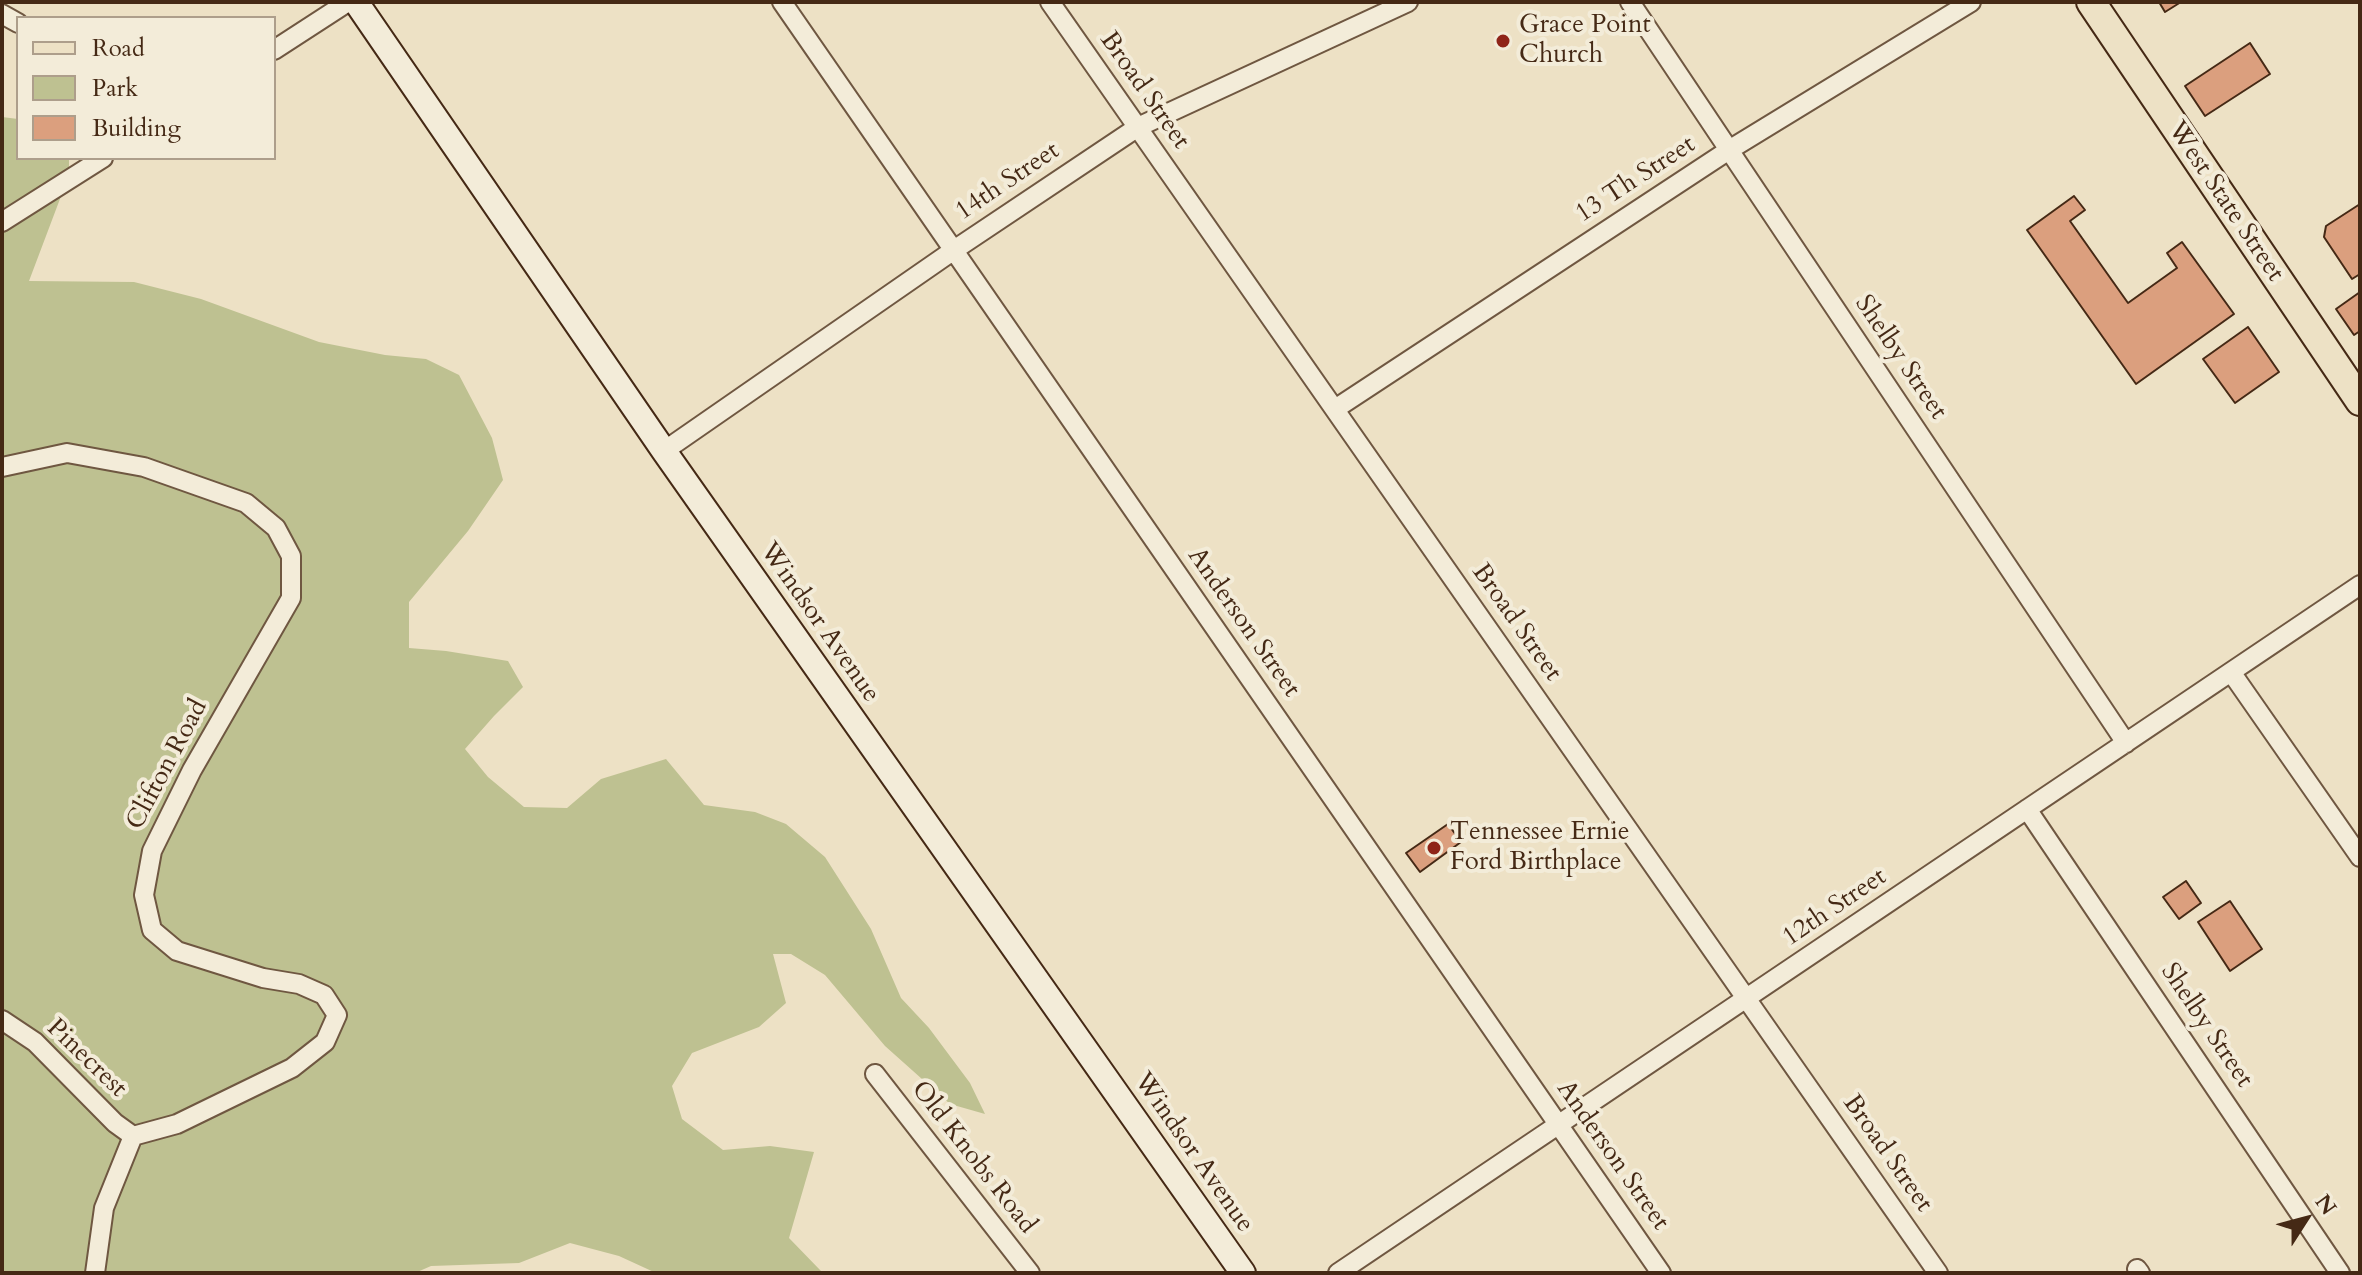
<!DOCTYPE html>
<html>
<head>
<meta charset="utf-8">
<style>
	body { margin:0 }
	#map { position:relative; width:2362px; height:1275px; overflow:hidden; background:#ede1c5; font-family:Cardo,serif }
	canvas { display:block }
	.frame { position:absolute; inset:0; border:4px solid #452915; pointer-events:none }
	.legend { position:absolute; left:16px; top:16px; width:260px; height:144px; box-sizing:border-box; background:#f3ecd9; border:2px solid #ad9e8b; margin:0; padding:10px 14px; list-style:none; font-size:24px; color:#452915 }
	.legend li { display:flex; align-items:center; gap:16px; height:40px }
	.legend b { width:40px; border:2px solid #ad9e8b }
	.north { position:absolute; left:2266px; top:1179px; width:80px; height:80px; -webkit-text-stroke:6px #f3ecd9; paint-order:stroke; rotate:54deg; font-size:22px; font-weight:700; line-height:32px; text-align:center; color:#452915 }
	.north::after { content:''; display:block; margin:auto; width:28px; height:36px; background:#452915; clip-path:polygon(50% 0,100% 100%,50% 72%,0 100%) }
</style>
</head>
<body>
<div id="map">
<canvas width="2362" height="1275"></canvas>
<div class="frame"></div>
<ul class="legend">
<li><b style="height:10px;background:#ede1c5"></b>Road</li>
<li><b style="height:22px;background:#bec191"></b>Park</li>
<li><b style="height:22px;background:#db9f7e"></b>Building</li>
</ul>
<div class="north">N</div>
</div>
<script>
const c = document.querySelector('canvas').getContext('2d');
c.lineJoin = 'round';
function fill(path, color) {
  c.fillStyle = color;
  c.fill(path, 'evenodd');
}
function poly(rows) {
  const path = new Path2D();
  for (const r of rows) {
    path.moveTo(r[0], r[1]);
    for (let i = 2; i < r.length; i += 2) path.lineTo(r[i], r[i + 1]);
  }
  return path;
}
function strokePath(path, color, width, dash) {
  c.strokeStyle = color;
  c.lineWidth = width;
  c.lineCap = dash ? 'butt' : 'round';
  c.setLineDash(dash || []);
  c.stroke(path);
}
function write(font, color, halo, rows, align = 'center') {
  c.font = font + ' Cardo,serif';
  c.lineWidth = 8;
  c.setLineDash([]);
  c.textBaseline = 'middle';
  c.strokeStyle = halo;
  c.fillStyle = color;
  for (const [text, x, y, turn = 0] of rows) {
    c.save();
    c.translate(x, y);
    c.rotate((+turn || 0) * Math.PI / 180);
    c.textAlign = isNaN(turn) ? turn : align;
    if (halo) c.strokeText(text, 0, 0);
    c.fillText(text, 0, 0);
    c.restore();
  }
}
const green = poly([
	[2,117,18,119,18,158,69,158,69,175,29,281,134,282,201,299,319,342,385,355,426,359,459,375,492,438,503,480,468,531,409,602,409,648,446,651,508,661,523,687,494,716,465,749,488,777,524,807,567,808,601,779,666,759,704,805,755,812,786,824,825,857,871,929,901,998,929,1028,970,1083,985,1114,950,1104,885,1046,825,975,791,954,773,954,786,1003,759,1027,692,1053,672,1086,682,1119,723,1150,770,1146,814,1152,789,1238,821,1271,656,1273,619,1256,570,1243,519,1263,431,1266,415,1273,2,1273]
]);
const building = poly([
	[2159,2,2181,2,2165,12,2159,2],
	[2250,43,2270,74,2205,116,2185,86,2250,43],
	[2074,196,2085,210,2070,221,2128,303,2177,268,2167,253,2182,242,2234,314,2136,384,2027,230,2074,196],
	[2360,204,2360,274,2352,279,2324,237,2326,226,2360,204],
	[2360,292,2360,331,2354,335,2336,309,2360,292],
	[2248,327,2279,372,2235,403,2203,359,2248,327],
	[1448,824,1461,842,1420,872,1406,853,1448,824],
	[2186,881,2201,903,2179,919,2163,897,2186,881],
	[2230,901,2262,949,2230,971,2198,922,2230,901]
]);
const street = poly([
	[782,2,1661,1273],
	[1050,2,1938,1273],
	[1630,2,2126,743],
	[2,14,18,23],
	[274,50,348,2],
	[2,222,103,158],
	[1335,409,1729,150,1971,2],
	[664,451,954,250,1138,127,1408,2],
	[2,467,67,453,144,467,246,503,276,528,291,556,291,598,192,770,152,851,144,895,152,930,177,951,263,978,299,984,324,995,337,1015,325,1042,292,1068,177,1124,133,1136,104,1208,95,1273],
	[2231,672,2360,857],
	[2027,809,2340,1273],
	[2,1020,35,1042,115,1123,133,1136],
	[875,1074,1030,1273],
	[2137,1269,2140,1273],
	[1338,1273,2360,585]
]);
const secondary = poly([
	[356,2,664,451,1243,1273]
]);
const primary = poly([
	[2091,2,2360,401]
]);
const markers = [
	[1503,41,8,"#8f2418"],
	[1434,848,8,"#8f2418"]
];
const poiNames = [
	["Grace Point",1519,26],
	["Church",1519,56],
	["Tennessee Ernie",1450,833],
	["Ford Birthplace",1450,863]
];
const streetNames = [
	["Broad Street",1144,91,55],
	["13 Th Street",1636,180,-33],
	["14th Street",1008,182,-34],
	["West State Street",2225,202,56],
	["Shelby Street",1900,358,56],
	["Windsor Avenue",819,623,55],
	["Anderson Street",1243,623,55],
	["Broad Street",1516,623,55],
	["Clifton Road",168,765,-62],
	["12th Street",1835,908,-34],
	["Shelby Street",2206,1026,56],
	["Pinecrest",86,1059,44],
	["Windsor Avenue",1193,1153,55],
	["Broad Street",1887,1154,55],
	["Anderson Street",1612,1156,55],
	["Old Knobs Road",973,1158,52]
];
fill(green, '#bec191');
fill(building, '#db9f7e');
strokePath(building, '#452915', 2);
strokePath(street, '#6f5741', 22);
strokePath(secondary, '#452915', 28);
strokePath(primary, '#452915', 32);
strokePath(street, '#f3ecd9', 18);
strokePath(secondary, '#f3ecd9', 24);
strokePath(primary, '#ede1c5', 28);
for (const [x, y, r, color] of markers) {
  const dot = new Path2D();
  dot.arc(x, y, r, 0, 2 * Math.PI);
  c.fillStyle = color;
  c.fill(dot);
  strokePath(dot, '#f3ecd9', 3);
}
write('26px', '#452915', '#f3ecd9', poiNames, 'left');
write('26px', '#452915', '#f3ecd9', streetNames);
</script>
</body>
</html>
